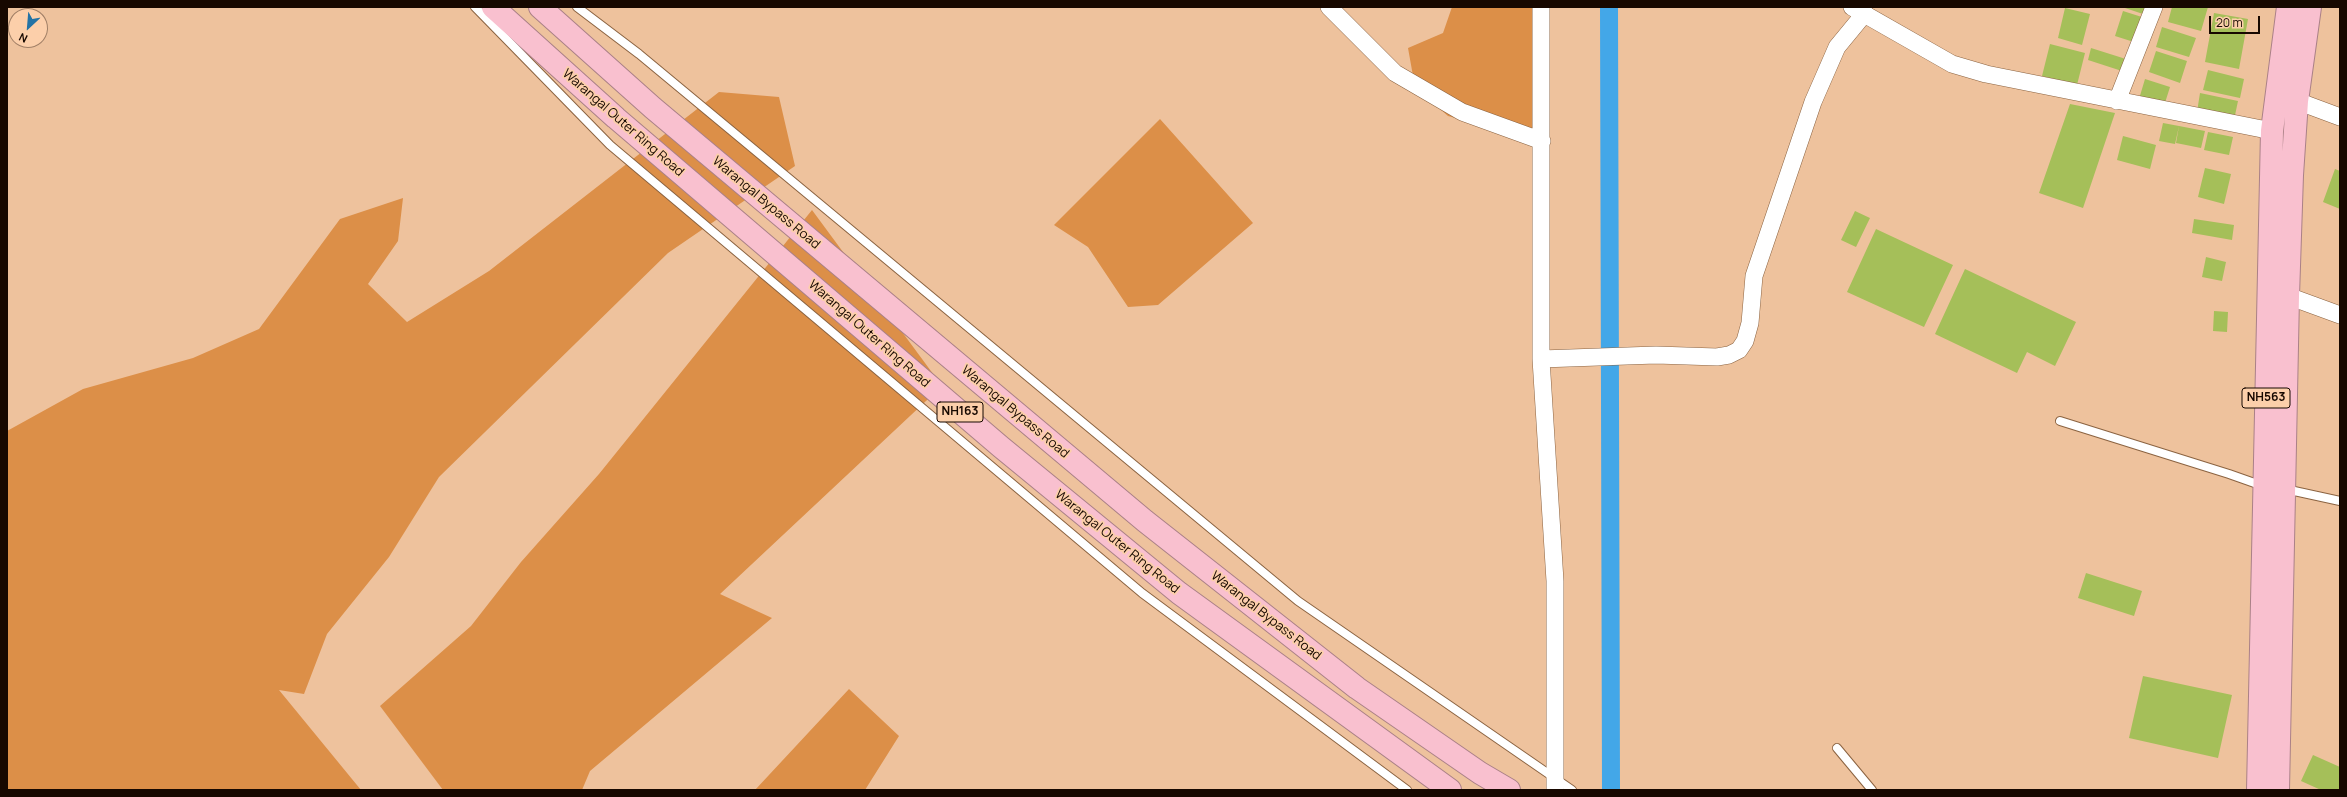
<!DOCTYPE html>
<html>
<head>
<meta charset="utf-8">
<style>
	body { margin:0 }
	#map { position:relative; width:2347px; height:797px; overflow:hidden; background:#eec29d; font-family:Manrope,sans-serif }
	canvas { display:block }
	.frame { position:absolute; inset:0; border:8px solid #170800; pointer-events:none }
	.north { position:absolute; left:8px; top:8px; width:40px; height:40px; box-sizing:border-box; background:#fccfaa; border:1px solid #a07f66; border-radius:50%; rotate:206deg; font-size:11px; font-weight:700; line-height:16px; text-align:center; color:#170800 }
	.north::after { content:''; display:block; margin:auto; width:14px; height:18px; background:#2473a5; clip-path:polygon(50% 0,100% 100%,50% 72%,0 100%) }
	.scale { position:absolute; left:2209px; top:16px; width:51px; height:18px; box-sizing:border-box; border:2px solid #170800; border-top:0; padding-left:5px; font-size:12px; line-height:14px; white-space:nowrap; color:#170800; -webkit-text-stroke:3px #fccfaa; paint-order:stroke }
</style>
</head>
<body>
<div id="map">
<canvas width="2347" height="797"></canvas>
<div class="frame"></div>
<div class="north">N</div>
<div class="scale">20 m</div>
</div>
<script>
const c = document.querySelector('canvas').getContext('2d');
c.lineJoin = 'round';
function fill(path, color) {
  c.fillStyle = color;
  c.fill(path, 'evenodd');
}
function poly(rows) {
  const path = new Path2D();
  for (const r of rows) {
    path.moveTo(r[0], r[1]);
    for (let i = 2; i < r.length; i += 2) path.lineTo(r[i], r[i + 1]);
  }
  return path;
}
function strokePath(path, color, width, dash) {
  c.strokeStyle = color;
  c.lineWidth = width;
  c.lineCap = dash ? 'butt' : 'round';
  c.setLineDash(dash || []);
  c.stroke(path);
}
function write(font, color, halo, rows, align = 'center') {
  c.font = font + ' Manrope,sans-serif';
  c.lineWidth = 3.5;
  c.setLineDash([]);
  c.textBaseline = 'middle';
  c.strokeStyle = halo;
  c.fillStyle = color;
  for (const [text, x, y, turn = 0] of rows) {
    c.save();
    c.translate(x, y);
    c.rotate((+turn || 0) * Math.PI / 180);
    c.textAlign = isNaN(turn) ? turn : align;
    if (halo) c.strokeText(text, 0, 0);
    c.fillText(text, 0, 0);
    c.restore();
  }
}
const green = poly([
	[1452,7,1534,7,1532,133,1509,132,1448,116,1415,87,1408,48,1443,33],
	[719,92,779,97,795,166,668,253,439,477,389,557,327,634,304,694,279,690,361,790,7,790,7,431,83,389,193,358,259,329,340,219,403,198,398,241,368,284,407,322,489,271],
	[1160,119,1253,223,1158,305,1128,307,1088,247,1054,225],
	[812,210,942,386,720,594,772,618,590,771,582,790,443,790,380,706,471,626,521,562,599,474],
	[849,689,899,736,865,790,755,790]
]);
const canal = poly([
	[1609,7,1611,790]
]);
const building = poly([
	[2122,7,2151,7,2149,16],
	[2172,7,2208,7,2201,31,2168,22],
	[2065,8,2090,14,2082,45,2058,38],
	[2123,11,2145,18,2137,43,2115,36],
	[2214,13,2248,19,2239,69,2205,62],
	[2162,27,2196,38,2189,57,2156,47],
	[2050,44,2085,53,2077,85,2042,76],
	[2091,48,2129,60,2125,72,2088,60],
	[2156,51,2187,61,2180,83,2149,72],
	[2208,70,2244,79,2240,98,2203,90],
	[2145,79,2170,87,2164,106,2139,99],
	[2200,93,2238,101,2234,120,2197,112],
	[2070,104,2115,113,2083,208,2039,193],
	[2163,123,2179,126,2175,144,2159,141],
	[2179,126,2205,131,2201,148,2176,143],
	[2208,132,2233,137,2229,155,2204,150],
	[2123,136,2156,145,2150,169,2117,160],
	[2205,168,2231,174,2224,204,2198,197],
	[2335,169,2340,171,2340,209,2323,202],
	[1855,211,1870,218,1856,247,1841,240],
	[2194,219,2234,225,2232,240,2192,233],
	[1876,229,1953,265,1924,327,1847,292],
	[2206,257,2226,262,2222,281,2202,277],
	[1965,269,2076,322,2055,366,2027,352,2017,373,1935,334],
	[2214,311,2228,312,2227,332,2213,331],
	[2086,573,2142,591,2134,616,2078,598],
	[2143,676,2232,695,2218,758,2129,738],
	[2313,755,2340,767,2340,790,2321,790,2301,781]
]);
const lane = poly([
	[475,7,610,145,1142,593,1407,790],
	[577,7,639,54,1298,601,1572,790],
	[2060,421,2229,474,2263,486],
	[2285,489,2340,501],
	[1837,748,1872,790]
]);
const street = poly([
	[1329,7,1395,73,1462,112,1542,141],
	[1541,7,1541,359,1555,581,1555,790],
	[1852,7,1952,64,1986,74,2272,131],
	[2117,101,2154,7],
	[2297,101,2340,117],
	[2288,296,2340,315],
	[1541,359,1656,355,1717,357,1729,355,1739,350,1745,341,1750,323,1754,276,1813,102,1837,47,1865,13]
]);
const highway = poly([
	[493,7,616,118,1001,447,1179,593,1450,790],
	[540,7,653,108,1145,521,1357,688,1480,773,1509,790],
	[2258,790,2272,131,2288,7],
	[2278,790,2288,296,2292,175,2297,101,2310,7]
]);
const shields = [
	[2266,398,48],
	[960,412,46]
];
const shieldNames = [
	["NH563",2266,398],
	["NH163",960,412]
];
const streetNames = [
	["Warangal Outer Ring Road",623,123,41],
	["Warangal Bypass Road",766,203,40],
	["Warangal Outer Ring Road",869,334,41],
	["Warangal Bypass Road",1015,412,40],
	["Warangal Outer Ring Road",1117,542,39],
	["Warangal Bypass Road",1266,616,38]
];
fill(green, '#dc8f48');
strokePath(canal, '#43a7e8', 18);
fill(building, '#a5bf59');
strokePath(lane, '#8b6341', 10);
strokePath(street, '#8b6341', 18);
strokePath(highway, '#aa8087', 24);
strokePath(lane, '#fff', 8);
strokePath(street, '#fff', 17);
strokePath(highway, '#f9c0cf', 22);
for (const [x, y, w] of shields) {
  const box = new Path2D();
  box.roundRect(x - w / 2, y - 10, w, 20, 3);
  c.fillStyle = '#fccfaa';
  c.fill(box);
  strokePath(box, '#170800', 1);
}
write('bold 12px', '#170800', null, shieldNames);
write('13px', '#170800', '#fccfaa', streetNames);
</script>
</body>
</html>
